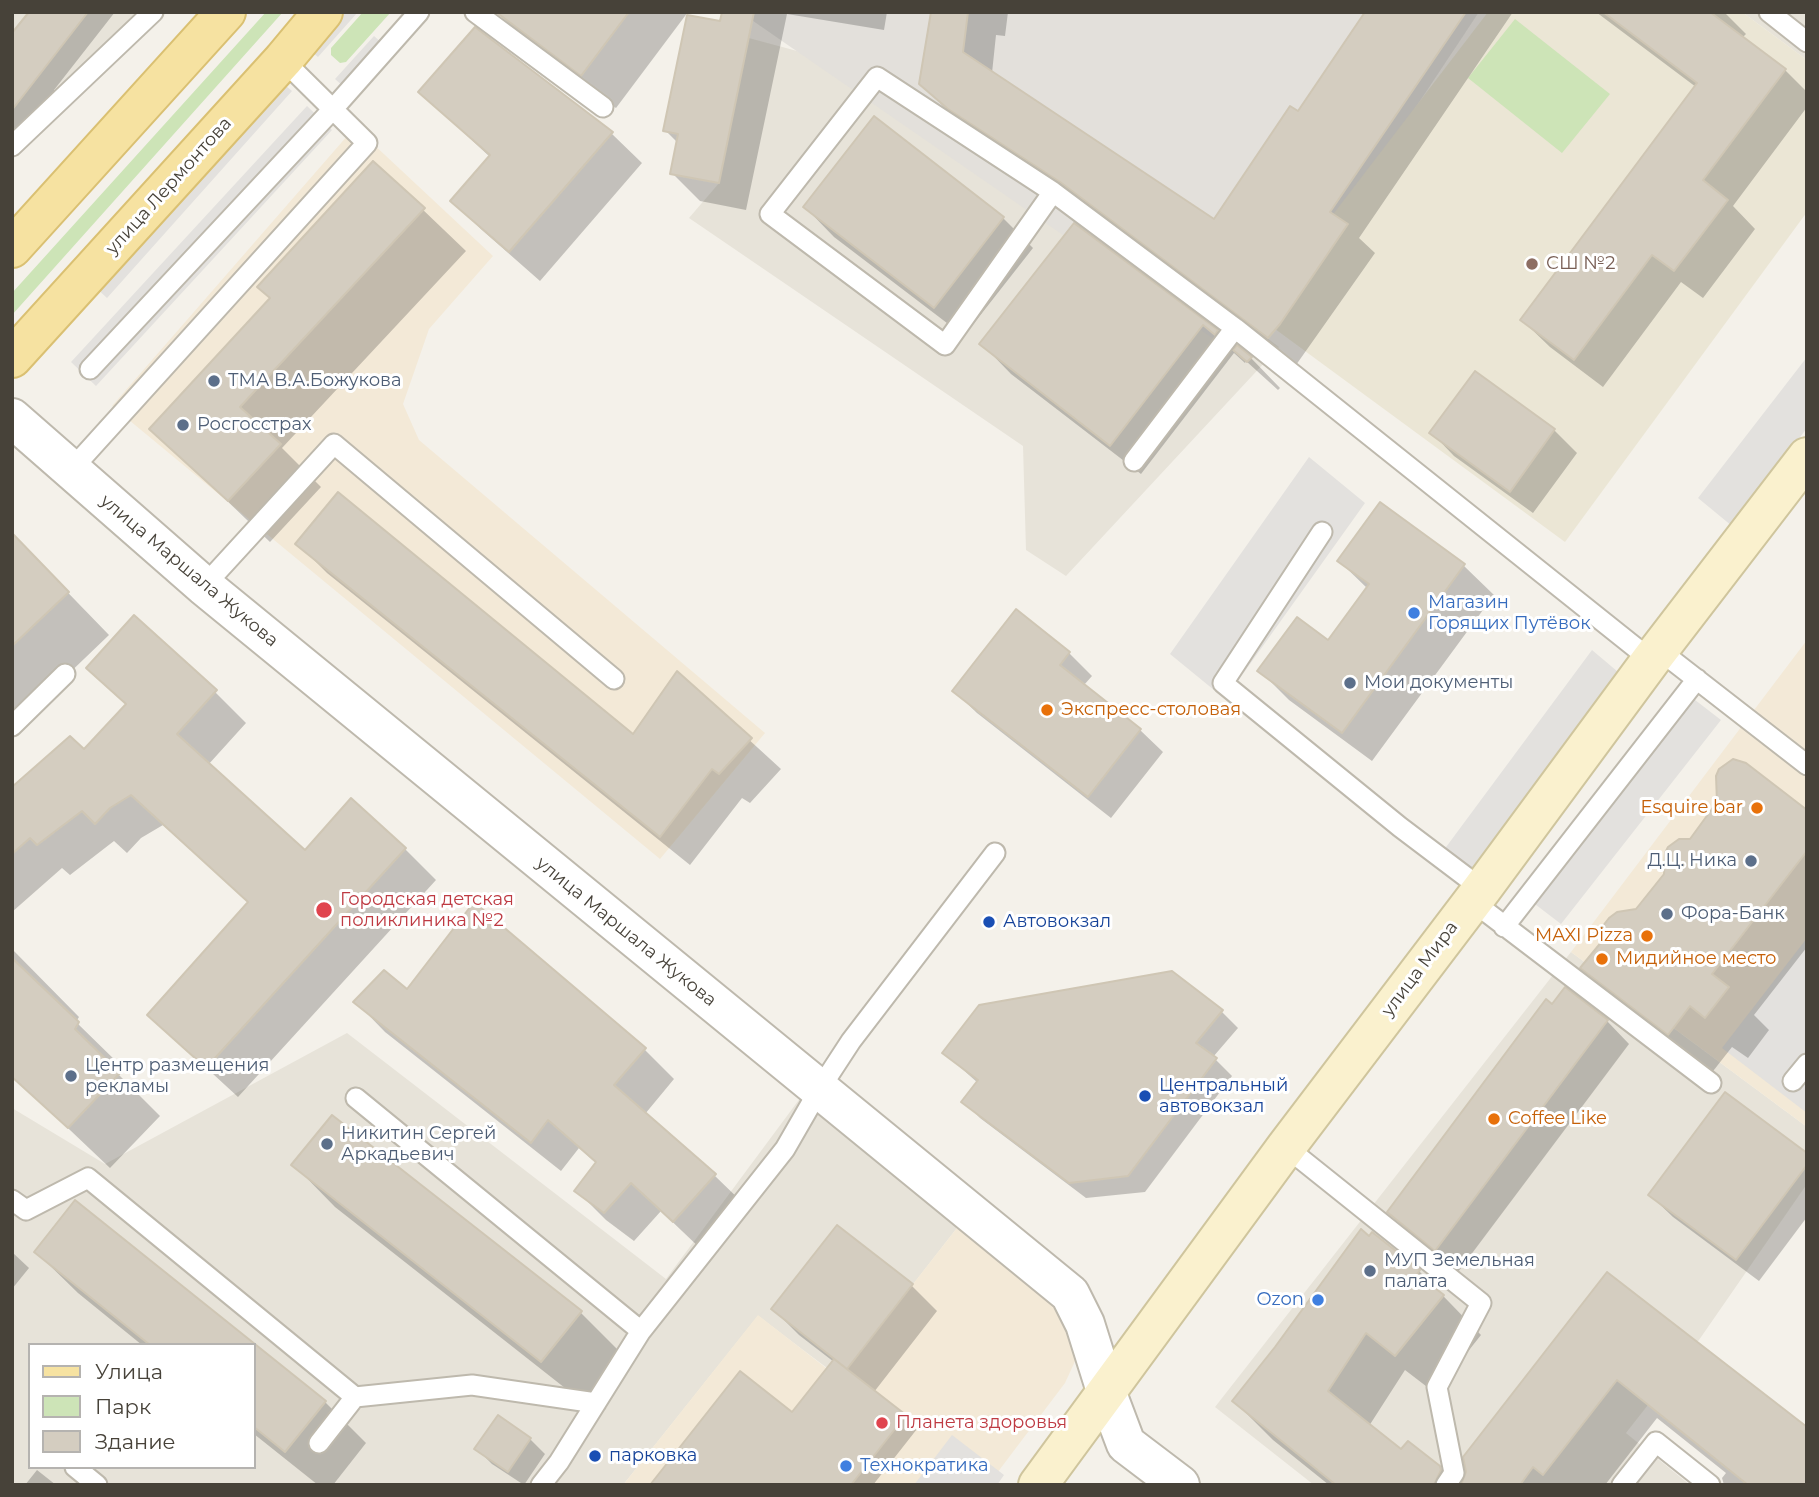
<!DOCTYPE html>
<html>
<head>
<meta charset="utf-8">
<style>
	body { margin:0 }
	#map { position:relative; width:1819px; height:1497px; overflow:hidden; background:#f4f1ea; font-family:Montserrat,sans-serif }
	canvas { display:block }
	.frame { position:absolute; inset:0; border:14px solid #474239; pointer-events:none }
	.legend { position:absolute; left:28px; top:1343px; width:228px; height:126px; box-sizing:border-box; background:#fff; border:2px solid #b5b3b0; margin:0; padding:9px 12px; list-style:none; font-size:21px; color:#474239 }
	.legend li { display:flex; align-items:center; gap:14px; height:35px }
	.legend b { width:35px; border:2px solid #b5b3b0 }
</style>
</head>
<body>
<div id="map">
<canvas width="1819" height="1497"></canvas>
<div class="frame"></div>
<ul class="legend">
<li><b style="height:9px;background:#f6e2a1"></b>Улица</li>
<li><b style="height:19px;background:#cde4b7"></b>Парк</li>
<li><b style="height:19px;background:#d4cdc0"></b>Здание</li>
</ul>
</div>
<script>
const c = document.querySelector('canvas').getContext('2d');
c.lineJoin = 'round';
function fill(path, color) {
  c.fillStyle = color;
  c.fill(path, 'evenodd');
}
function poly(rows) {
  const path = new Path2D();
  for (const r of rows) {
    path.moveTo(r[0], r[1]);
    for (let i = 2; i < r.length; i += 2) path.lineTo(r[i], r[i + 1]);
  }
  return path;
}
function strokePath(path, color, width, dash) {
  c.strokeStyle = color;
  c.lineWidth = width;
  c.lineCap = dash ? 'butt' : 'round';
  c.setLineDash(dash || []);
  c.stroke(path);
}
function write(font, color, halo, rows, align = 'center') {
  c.font = font + ' Montserrat,sans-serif';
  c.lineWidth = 6;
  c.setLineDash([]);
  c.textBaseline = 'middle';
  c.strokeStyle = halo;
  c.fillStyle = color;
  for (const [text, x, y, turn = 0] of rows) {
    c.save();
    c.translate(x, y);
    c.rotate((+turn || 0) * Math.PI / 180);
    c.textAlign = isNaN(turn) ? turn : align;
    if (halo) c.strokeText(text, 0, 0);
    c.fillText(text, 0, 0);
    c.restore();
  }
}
const residential = poly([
	[12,12,139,12,12,131],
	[1742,12,1807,12,1807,60],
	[749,38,919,84,1063,184,1279,347,1066,576,1026,550,1023,446,689,218,719,183],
	[1571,952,1807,1127,1807,1184,1699,1340,1626,1433,1690,1485,1314,1485,1215,1407],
	[347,1033,666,1279,804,1093,964,1219,847,1369,827,1368,758,1316,623,1485,12,1485,12,1108,105,1164],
	[30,1345,254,1345,254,1467,30,1467]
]);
const commercial = poly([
	[355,127,493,256,429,329,403,404,419,440,765,733,660,859,112,406],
	[1807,640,1807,1127,1571,952],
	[964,1219,1054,1296,1072,1331,1076,1359,1065,1383,988,1485,623,1485,758,1315,826,1368,834,1359,847,1368]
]);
const industrial = poly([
	[740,12,1479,12,1247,362]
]);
const education = poly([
	[1488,12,1742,12,1807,60,1807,212,1565,542,1256,315]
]);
const green = poly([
	[266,12,283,12,12,315,12,293],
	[363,12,391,12,346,62,340,63,331,55,331,48],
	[1515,19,1610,94,1562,153,1468,78]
]);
const parking = poly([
	[339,12,358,12,318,57,307,48],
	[374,36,395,55,356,98,335,79],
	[279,80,292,91,107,298,95,287],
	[307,106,332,130,96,386,71,362],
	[1807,357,1807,428,1732,526,1698,498],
	[1309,457,1365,503,1225,699,1170,654],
	[1592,650,1624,677,1466,885,1435,862],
	[1686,693,1721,720,1561,924,1527,898],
	[1807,938,1807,1113,1722,1048],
	[952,1435,1004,1475,997,1485,914,1485]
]);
const shadow = poly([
	[31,12,115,12,54,90,56,92,12,131,12,41],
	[497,12,688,12,616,108,527,42],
	[724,12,887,12,884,30,787,14,746,210,700,201,672,173,678,143,665,130,721,23],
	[933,12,1008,12,1005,36,996,35,992,73,1214,221,1299,114,1368,12,1513,12,1359,238,1375,253,1296,365,978,136,949,112,920,83],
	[1596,12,1724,12,1746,34,1742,38,1785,70,1807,92,1807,107,1733,206,1755,229,1703,298,1681,282,1603,387,1550,347,1522,320,1696,87],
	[475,29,612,134,642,163,540,281,482,230,452,201,490,157,420,92],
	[874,118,1003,218,1033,248,964,336,834,237,805,207],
	[374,163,466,251,282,448,321,487,270,542,152,429,272,299],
	[1074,225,1217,332,1235,351,1251,358,1280,388,1278,390,1246,361,1245,363,1234,353,1141,474,1011,374,982,344],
	[1475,373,1554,430,1577,453,1533,513,1454,456,1432,433],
	[1380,504,1464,566,1494,595,1372,761,1289,700,1260,671,1328,643,1368,589,1339,561],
	[12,535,109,635,12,728],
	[298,544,633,736,677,674,781,769,750,803,742,798,690,865,327,573],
	[1016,612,1069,653,1092,676,1084,685,1140,730,1163,752,1111,818,977,713,954,691],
	[89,668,215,692,246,723,208,765,305,852,405,849,436,880,238,1097,149,1015,249,903,163,825,141,838,127,853,114,841,70,875,62,868,12,912,12,791,84,752,127,705],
	[1807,812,1807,947,1754,1015,1769,1030,1748,1058,1732,1047,1710,1075,1624,1010,1583,968,1637,911,1691,840],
	[474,905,645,1050,674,1079,645,1114,715,1176,745,1205,703,1251,661,1211,634,1241,606,1220,577,1191,597,1164,579,1148,561,1171,385,1032,356,1002,407,992],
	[12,949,79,1017,76,1022,120,1065,116,1072,160,1116,110,1168,12,1075],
	[1553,1006,1607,1021,1629,1044,1458,1272,1412,1234,1389,1212],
	[1222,1012,1238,1028,1213,1057,1232,1076,1145,1192,1086,1198,980,1118,964,1102,978,1083,944,1053],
	[1807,1156,1807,1217,1759,1281,1673,1217,1650,1195],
	[294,1165,580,1312,622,1354,584,1403,335,1207],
	[1373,1234,1419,1271,1481,1335,1435,1393,1405,1370,1369,1426,1401,1452,1439,1467,1456,1485,1329,1485,1273,1440,1234,1401],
	[12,1252,29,1268,12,1289],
	[36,1252,253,1345,142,1345,78,1293],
	[1608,1274,1807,1428,1807,1485,1724,1485,1722,1478,1726,1473,1657,1418,1605,1485,1463,1485],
	[912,1286,937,1311,874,1392,917,1429,873,1485,652,1485,792,1415,834,1362,799,1335,773,1309],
	[254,1345,325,1402,366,1443,333,1485,318,1485,254,1434],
	[530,1439,545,1454,524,1485,492,1464,477,1449],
	[37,1470,56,1485,25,1485]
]);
const building = poly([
	[29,12,88,12,12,110,12,33,29,12],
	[496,12,629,12,581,76,496,12],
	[722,12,754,12,719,183,670,174,678,134,663,131,687,15,720,21,722,12],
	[931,12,968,12,963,52,1214,219,1290,106,1298,111,1365,12,1466,12,1330,212,1348,224,1280,324,1268,338,1060,182,948,109,919,84,931,12],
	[1603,12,1710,12,1786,69,1703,180,1728,200,1674,271,1652,255,1574,360,1520,320,1697,83,1603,12],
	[475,27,613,132,509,252,450,201,490,155,418,92,475,27],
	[874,116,1004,217,934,308,803,207,874,116],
	[373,161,425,208,240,407,281,444,228,501,149,429,270,298,257,287,373,161],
	[1074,223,1218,330,1215,335,1203,325,1110,446,979,344,1074,223],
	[1237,345,1252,357,1247,362,1233,350,1237,345],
	[1475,371,1555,429,1510,492,1429,433,1475,371],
	[338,492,633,734,677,671,752,738,719,774,712,769,660,837,295,544,338,492],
	[1380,502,1465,564,1342,733,1257,671,1297,617,1328,640,1369,584,1337,561,1380,502],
	[12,533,69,592,12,646,12,533],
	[1016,609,1070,652,1060,665,1141,729,1088,797,952,691,1016,609],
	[134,615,217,690,177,734,305,850,351,798,406,848,206,1068,147,1015,248,902,131,795,110,808,95,824,82,811,37,845,30,838,12,854,12,787,70,736,84,749,126,704,86,668,134,615],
	[1733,759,1746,763,1807,810,1807,851,1712,974,1729,987,1705,1018,1690,1006,1668,1035,1580,968,1603,940,1596,935,1609,918,1617,912,1636,909,1664,874,1665,853,1668,847,1679,839,1690,839,1717,802,1716,776,1719,769,1733,759],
	[474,902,646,1048,614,1085,716,1174,673,1222,631,1183,604,1213,574,1191,596,1162,548,1120,531,1143,353,1002,384,970,407,989,474,902],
	[12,958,79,1022,75,1029,120,1073,68,1128,12,1077,12,958],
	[1172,971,1223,1010,1196,1043,1217,1058,1128,1176,1069,1183,961,1102,978,1080,942,1053,979,1005,1172,971],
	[1565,987,1608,1020,1435,1251,1387,1212,1546,999,1552,1004,1565,987],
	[1725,1092,1807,1153,1807,1165,1736,1260,1648,1195,1725,1092],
	[332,1115,582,1311,541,1362,291,1165,332,1115],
	[75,1200,326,1401,285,1452,254,1427,254,1345,150,1345,34,1252,75,1200],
	[837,1225,913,1284,847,1369,771,1309,837,1225],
	[1361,1229,1369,1236,1372,1232,1420,1270,1417,1274,1444,1295,1395,1356,1366,1333,1328,1391,1401,1449,1408,1441,1440,1466,1441,1470,1434,1485,1336,1485,1232,1401,1275,1347,1361,1229],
	[1607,1272,1807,1427,1807,1485,1748,1485,1617,1380,1543,1475,1533,1467,1520,1485,1461,1485,1466,1472,1463,1457,1607,1272],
	[834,1359,906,1415,851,1485,650,1485,740,1371,792,1412,834,1359],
	[498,1415,531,1438,508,1472,474,1449,498,1415]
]);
const service = poly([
	[475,12,603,107],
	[1769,12,1807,42],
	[12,146,153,12],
	[1053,192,945,345,770,214,877,77,1053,192,1235,328,1651,660],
	[90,369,333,109,419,12],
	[1134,461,1235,328],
	[71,470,367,143,283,60],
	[1322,532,1223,683,1400,827,1482,889],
	[204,586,334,444,614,679],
	[1659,650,1807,765],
	[12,726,65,674],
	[1472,901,1711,1083],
	[1504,927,1697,679],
	[1793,1081,1807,1064],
	[356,1098,641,1331],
	[1286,1147,1481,1303,1437,1387,1454,1473,1446,1485],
	[12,1200,26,1210,88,1178,355,1397,472,1385,596,1403],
	[319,1443,355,1397],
	[75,1467,97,1485],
	[541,1485,559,1462,641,1331,785,1149,819,1090,851,1041,995,853],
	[1622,1485,1656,1442,1710,1485]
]);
const minor = poly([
	[12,418,204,586,1070,1294,1085,1324,1106,1391,1126,1444,1180,1485]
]);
const secondary = poly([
	[1038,1485,1286,1147,1482,889,1651,660,1807,457]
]);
const primary = poly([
	[12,248,226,12],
	[12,358,283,60,323,12]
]);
const markers = [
	[1532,264,7,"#8d6e63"],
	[214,381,7,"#5c6f8a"],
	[183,425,7,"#5c6f8a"],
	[1414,613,7,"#3f7fe0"],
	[1350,683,7,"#5c6f8a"],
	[1047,710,7,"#e8710a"],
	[1757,808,7,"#e8710a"],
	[1751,861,7,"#5c6f8a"],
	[324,910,9,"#e0444e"],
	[1667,914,7,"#5c6f8a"],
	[989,922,7,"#1a4fb4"],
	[1647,936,7,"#e8710a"],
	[1602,959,7,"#e8710a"],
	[71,1076,7,"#5c6f8a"],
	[1145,1096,7,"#1a4fb4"],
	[1494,1119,7,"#e8710a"],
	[327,1144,7,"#5c6f8a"],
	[1370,1271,7,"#5c6f8a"],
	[1318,1300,7,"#3f7fe0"],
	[882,1423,7,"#e0444e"],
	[595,1456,7,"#1a4fb4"],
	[846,1466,7,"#3f7fe0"]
];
const streetNames = [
	["улица Лермонтова",169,186,-48],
	["улица Маршала Жукова",189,571,40],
	["улица Маршала Жукова",626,932,39],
	["улица Мира",1420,969,-53]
];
const educationNames = [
	["СШ №2",1546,264]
];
const serviceNames = [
	["ТМА В.А.Божукова",228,381],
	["Росгосстрах",197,425],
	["Мои документы",1364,683],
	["Д.Ц. Ника",1737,861,"right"],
	["Фора-Банк",1681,914],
	["Центр размещения",85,1066],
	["рекламы",85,1087],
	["Никитин Сергей",341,1134],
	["Аркадьевич",341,1155],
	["МУП Земельная",1384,1261],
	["палата",1384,1282]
];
const shopNames = [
	["Магазин",1428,603],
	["Горящих Путёвок",1428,624],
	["Ozon",1304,1300,"right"],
	["Технократика",860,1466]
];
const foodNames = [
	["Экспресс-столовая",1061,710],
	["Esquire bar",1743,808,"right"],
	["MAXI Pizza",1633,936,"right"],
	["Мидийное место",1616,959],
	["Coffee Like",1508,1119]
];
const healthNames = [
	["Городская детская",340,900],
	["поликлиника №2",340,921],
	["Планета здоровья",896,1423]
];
const transitNames = [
	["Автовокзал",1003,922],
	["Центральный",1159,1086],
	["автовокзал",1159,1107],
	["парковка",609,1456]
];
fill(residential, '#e7e3d9');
fill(commercial, '#f3e9d7');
fill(industrial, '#e3e0db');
fill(education, '#ebe6d5');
fill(green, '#cde4b7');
fill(parking, '#e3e1de');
fill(shadow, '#0003');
fill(building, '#d4cdc0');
strokePath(building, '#cfc6b4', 2);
strokePath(service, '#beb9ad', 23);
strokePath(minor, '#beb9ad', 42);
strokePath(secondary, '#cfc59d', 42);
strokePath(primary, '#dac072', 42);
strokePath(service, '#fff', 19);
strokePath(minor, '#fff', 38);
strokePath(secondary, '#faf1ce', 38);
strokePath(primary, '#f6e2a1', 38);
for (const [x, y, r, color] of markers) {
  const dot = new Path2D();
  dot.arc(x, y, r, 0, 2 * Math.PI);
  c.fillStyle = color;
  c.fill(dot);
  strokePath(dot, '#fff', 2.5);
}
write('18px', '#474239', '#fff', streetNames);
write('18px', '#785e54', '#fff', educationNames, 'left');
write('18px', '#4e5e75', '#fff', serviceNames, 'left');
write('18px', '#366cbe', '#fff', shopNames, 'left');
write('18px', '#c56008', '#fff', foodNames, 'left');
write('18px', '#be3a42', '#fff', healthNames, 'left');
write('18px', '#164399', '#fff', transitNames, 'left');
</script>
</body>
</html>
